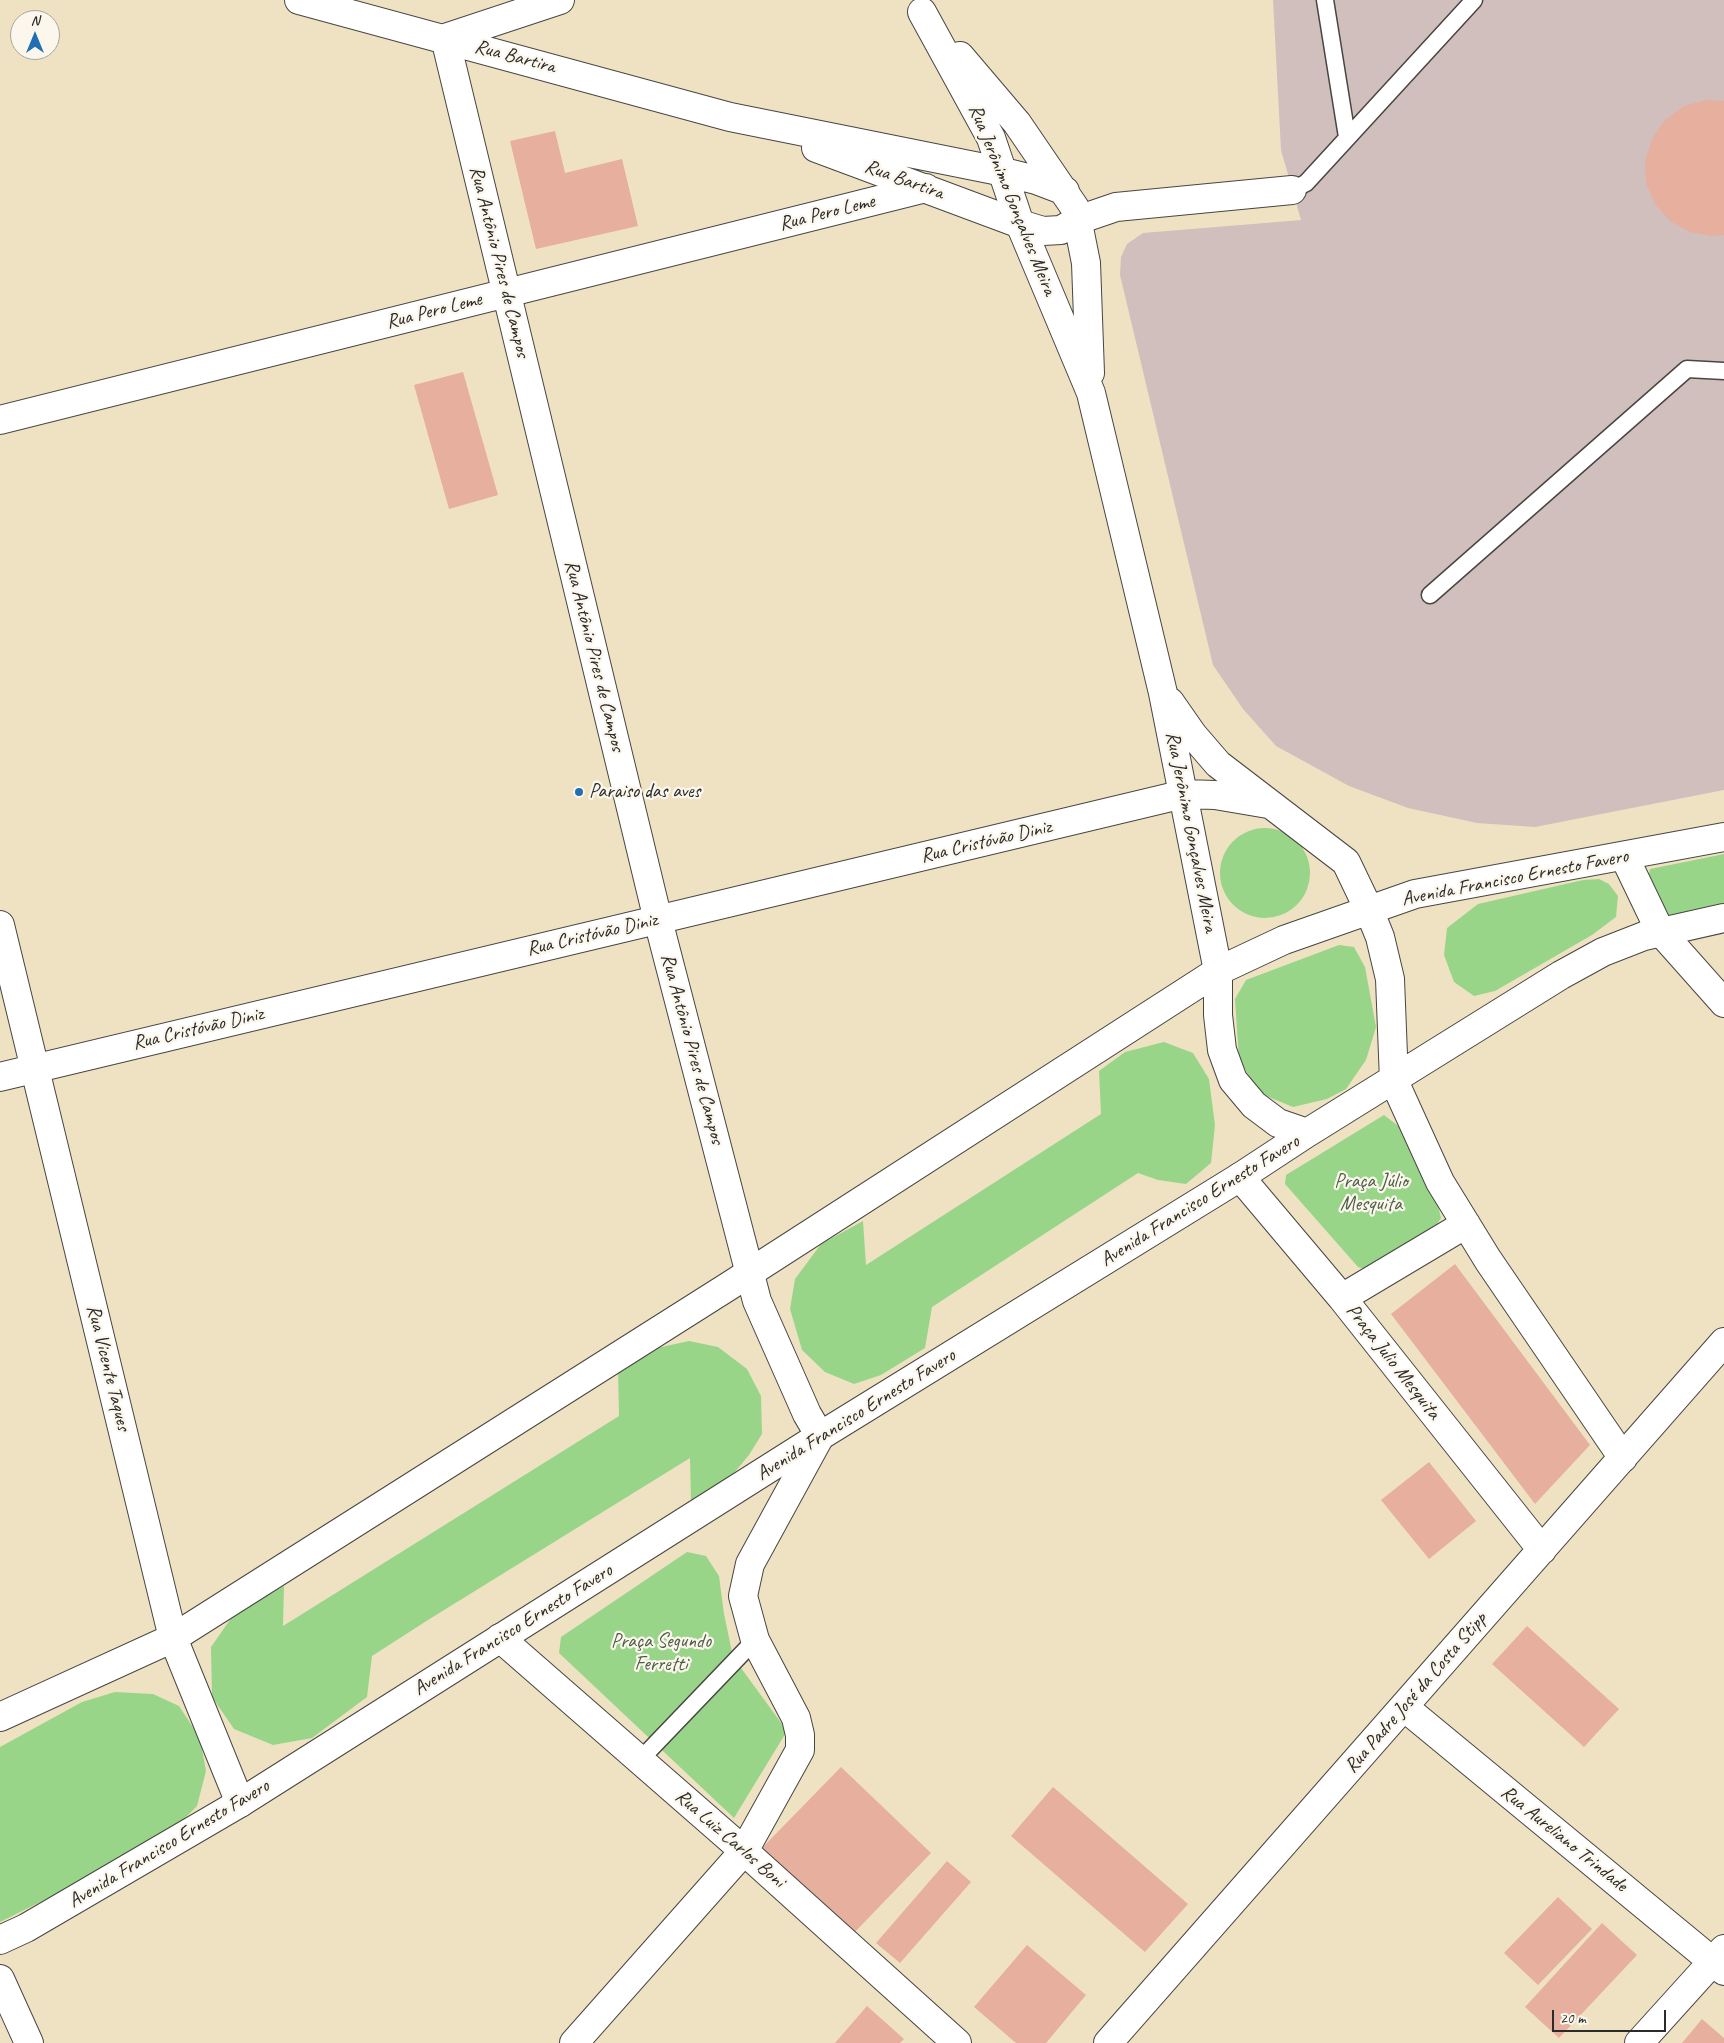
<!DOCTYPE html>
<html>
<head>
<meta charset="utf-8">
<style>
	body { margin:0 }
	#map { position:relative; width:1724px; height:2043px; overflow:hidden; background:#efe2c3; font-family:Caveat,sans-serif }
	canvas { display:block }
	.north { position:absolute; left:10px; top:10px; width:50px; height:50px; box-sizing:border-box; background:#fbf7ec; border:1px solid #a8a59f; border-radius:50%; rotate:0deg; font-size:14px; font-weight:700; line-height:20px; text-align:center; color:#2b2b2b }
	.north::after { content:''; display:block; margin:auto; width:18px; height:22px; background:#1f6fb2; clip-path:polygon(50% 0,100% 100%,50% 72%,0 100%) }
	.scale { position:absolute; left:1552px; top:2010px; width:114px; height:22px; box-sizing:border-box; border:2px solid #2b2b2b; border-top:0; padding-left:6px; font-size:15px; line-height:18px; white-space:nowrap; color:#2b2b2b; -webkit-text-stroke:4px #fbf7ec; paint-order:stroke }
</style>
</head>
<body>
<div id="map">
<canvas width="1724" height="2043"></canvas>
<div class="north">N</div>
<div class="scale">20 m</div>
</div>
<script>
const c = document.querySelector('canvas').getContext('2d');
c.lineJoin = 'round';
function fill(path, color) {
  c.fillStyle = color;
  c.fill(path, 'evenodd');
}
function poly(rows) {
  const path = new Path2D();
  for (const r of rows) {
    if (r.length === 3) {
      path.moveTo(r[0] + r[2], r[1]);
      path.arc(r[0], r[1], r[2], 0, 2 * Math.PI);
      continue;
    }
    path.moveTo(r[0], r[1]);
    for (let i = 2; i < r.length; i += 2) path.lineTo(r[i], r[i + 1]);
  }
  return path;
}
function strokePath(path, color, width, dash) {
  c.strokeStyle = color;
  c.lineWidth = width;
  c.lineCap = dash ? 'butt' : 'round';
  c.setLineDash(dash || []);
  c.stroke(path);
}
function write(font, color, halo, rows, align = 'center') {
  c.font = font + ' Caveat,sans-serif';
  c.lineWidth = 4.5;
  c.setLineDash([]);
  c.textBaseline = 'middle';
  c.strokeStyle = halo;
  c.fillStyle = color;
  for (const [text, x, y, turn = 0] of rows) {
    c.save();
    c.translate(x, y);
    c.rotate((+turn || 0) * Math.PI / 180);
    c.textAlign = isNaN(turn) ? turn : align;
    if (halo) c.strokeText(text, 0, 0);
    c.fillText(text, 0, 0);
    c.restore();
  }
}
const industrial = poly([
	[1273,0,1724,0,1724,790,1535,827,1477,823,1408,808,1349,786,1276,746,1243,709,1213,665,1120,275,1121,257,1127,244,1143,233,1301,220,1281,150]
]);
const green = poly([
	[1265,873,45],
	[1724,854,1724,906,1666,916,1647,883,1650,869],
	[1599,879,1609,884,1618,896,1616,917,1592,935,1495,991,1474,996,1454,982,1444,955,1447,928,1478,904,1583,880],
	[1339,945,1354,947,1365,967,1376,1027,1366,1060,1346,1089,1327,1099,1293,1107,1259,1093,1239,1059,1235,999,1246,980],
	[1164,1042,1193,1053,1209,1079,1215,1125,1211,1163,1186,1184,1158,1180,1138,1173,932,1307,925,1348,881,1375,854,1384,825,1372,802,1350,790,1309,795,1279,821,1244,863,1221,866,1265,1101,1114,1099,1071,1125,1052],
	[1384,1115,1410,1135,1436,1198,1441,1218,1430,1235,1369,1270,1358,1267,1285,1184,1286,1175],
	[689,1341,718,1347,747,1369,761,1396,762,1434,749,1455,734,1473,691,1501,690,1458,428,1620,372,1656,367,1697,312,1738,273,1745,234,1729,212,1697,211,1647,234,1614,284,1586,283,1626,619,1416,618,1370,657,1348],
	[687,1552,706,1556,719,1576,724,1614,733,1657,787,1731,734,1818,559,1653,561,1637],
	[115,1692,153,1694,179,1706,200,1738,206,1771,197,1806,170,1833,129,1858,0,1922,0,1747,82,1702]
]);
const building = poly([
	[1706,100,1724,101,1724,235,1712,236,1690,232,1670,221,1655,204,1646,183,1645,161,1652,139,1665,120,1684,106],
	[555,131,565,173,622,159,638,226,536,249,510,141],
	[463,372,498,495,449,509,414,385],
	[1455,1264,1590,1445,1535,1504,1391,1314],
	[1429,1462,1476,1521,1429,1559,1381,1500],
	[1527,1626,1619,1709,1584,1747,1492,1664],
	[841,1767,931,1853,853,1934,762,1848],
	[1053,1787,1188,1904,1145,1952,1011,1836],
	[947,1861,971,1882,900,1963,876,1943],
	[1558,1897,1592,1929,1538,1985,1504,1953],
	[1602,1923,1637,1955,1559,2038,1525,2007],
	[1027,1945,1086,1995,1046,2043,1016,2043,974,2007],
	[867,2006,904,2039,900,2043,835,2043],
	[1702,2019,1724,2038,1724,2043,1682,2043]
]);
const lane = poly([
	[1325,0,1347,137],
	[1292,190,1306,183,1474,0],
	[1430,595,1687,369,1724,371],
	[640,1760,755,1640]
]);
const street = poly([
	[299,0,730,117,1004,172],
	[560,0,445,38,658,920,757,1301,807,1414,820,1436,750,1564,743,1596,755,1640,796,1718,800,1735,800,1750,744,1851,574,2043],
	[816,148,1020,224],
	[1078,220,1116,207,1292,190],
	[0,420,926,188],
	[1624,856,1660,931,1724,1003],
	[0,925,173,1638,240,1803],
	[0,1077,1184,794],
	[1394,1081,1440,1182,1488,1260,1623,1458],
	[1240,1177,1342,1298,1542,1550],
	[1342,1298,1466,1224],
	[500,1638,744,1851,957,2043],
	[1404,1707,1724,1971],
	[0,1979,29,2043],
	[1108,2043,1724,1342],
	[1639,2043,1724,1949]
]);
const secondary = poly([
	[922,12,991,138,1020,224,1091,393,1163,693,1218,971],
	[960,56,1017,123,1075,208,1086,263,1090,373],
	[1004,172,1036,180,1065,191],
	[1020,224,1043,231,1061,230,1078,220],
	[1170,702,1193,735,1218,764,1346,862,1369,910],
	[1184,794,1215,795,1268,804]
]);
const primary = poly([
	[1369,910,1380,937,1390,979,1394,1081],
	[1218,971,1218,1015,1222,1050,1233,1080,1254,1105,1278,1123,1307,1133],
	[0,1717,173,1638,729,1286,1218,971,1284,940,1415,894,1724,837],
	[0,1940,26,1928,240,1803,820,1436,1240,1177,1307,1133,1561,975,1603,952,1644,936,1724,918]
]);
const markers = [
	[579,792,5,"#1f6fb2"]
];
const streetNames = [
	["Rua Bartira",515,57,15],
	["Rua Bartira",904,180,20],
	["Rua Jerônimo Gonçalves Meira",1012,200,68],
	["Rua Pero Leme",827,213,-14],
	["Rua Antônio Pires de Campos",499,262,76],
	["Rua Pero Leme",434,311,-14],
	["Rua Antônio Pires de Campos",594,656,76],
	["Rua Jerônimo Gonçalves Meira",1191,832,79],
	["Rua Cristóvão Diniz",986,842,-13],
	["Avenida Francisco Ernesto Favero",1515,878,-11],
	["Rua Cristóvão Diniz",592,935,-13],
	["Rua Cristóvão Diniz",198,1029,-13],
	["Rua Antônio Pires de Campos",692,1049,75],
	["Avenida Francisco Ernesto Favero",1200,1201,-32],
	["Praça Julio Mesquita",1393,1362,52],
	["Rua Vicente Taques",108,1368,76],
	["Avenida Francisco Ernesto Favero",856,1415,-32],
	["Avenida Francisco Ernesto Favero",513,1630,-32],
	["Rua Padre José da Costa Stipp",1416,1693,-49],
	["Rua Luiz Carlos Boni",730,1839,41],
	["Rua Aureliano Trindade",1564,1839,39],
	["Avenida Francisco Ernesto Favero",169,1844,-31]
];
const poiNames = [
	["Paraiso das aves",589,792]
];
const parkNames = [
	["Praça Júlio",1371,1182],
	["Mesquita",1371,1205],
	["Praça Segundo",661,1642],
	["Ferretti",661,1665]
];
fill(industrial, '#d1bfbd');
fill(green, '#98d589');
fill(building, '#e6af9e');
strokePath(lane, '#484642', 19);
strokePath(street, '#484642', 30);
strokePath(secondary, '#484642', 30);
strokePath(primary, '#484642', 30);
strokePath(lane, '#fff', 16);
strokePath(street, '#fff', 28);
strokePath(secondary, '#fff', 28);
strokePath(primary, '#fff', 28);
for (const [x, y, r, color] of markers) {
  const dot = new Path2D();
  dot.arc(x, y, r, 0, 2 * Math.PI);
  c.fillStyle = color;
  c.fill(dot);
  strokePath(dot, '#fbf7ec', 2);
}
write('20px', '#2b2b2b', '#fbf7ec', streetNames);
write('20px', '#2b2b2b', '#fbf7ec', poiNames, 'left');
write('20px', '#4c5e47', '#fbf7ec', parkNames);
</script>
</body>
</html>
